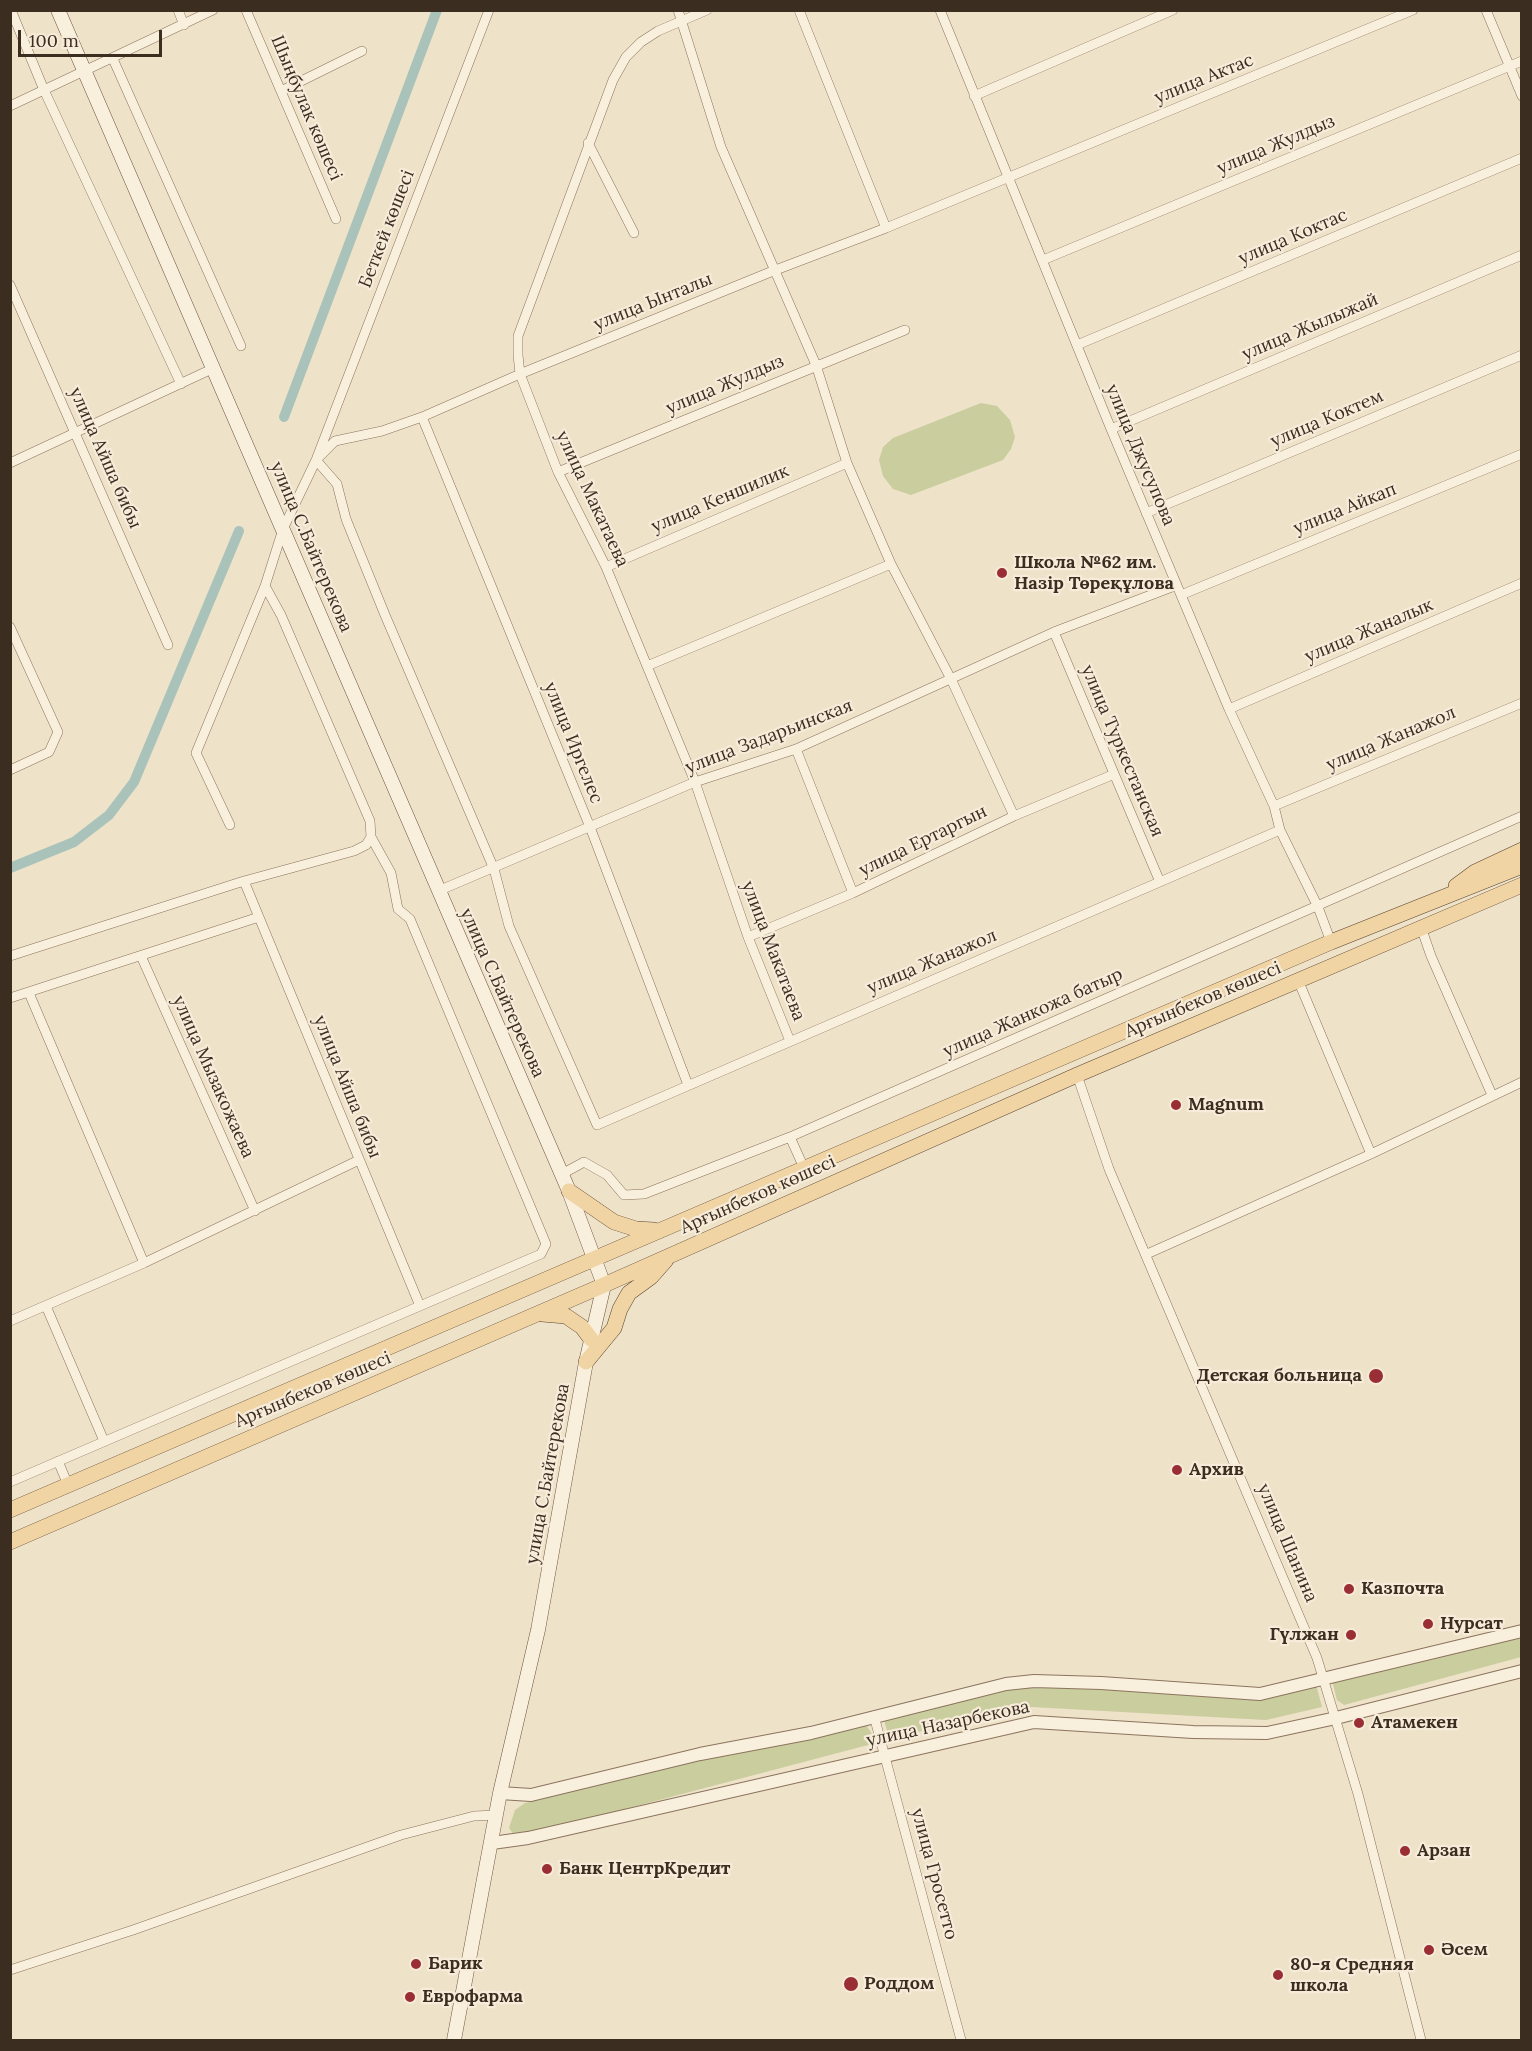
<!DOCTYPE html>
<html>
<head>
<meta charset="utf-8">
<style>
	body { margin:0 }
	#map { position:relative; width:1532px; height:2051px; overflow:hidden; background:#eee2c9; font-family:Lora,serif }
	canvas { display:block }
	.frame { position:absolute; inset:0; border:12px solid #3c2d21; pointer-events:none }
	.scale { position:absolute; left:18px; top:30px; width:144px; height:27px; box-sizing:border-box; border:3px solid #3c2d21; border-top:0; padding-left:8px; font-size:18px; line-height:21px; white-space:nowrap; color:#3c2d21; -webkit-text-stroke:4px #f6ecd9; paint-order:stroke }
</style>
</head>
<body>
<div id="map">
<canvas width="1532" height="2051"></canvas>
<div class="frame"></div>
<div class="scale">100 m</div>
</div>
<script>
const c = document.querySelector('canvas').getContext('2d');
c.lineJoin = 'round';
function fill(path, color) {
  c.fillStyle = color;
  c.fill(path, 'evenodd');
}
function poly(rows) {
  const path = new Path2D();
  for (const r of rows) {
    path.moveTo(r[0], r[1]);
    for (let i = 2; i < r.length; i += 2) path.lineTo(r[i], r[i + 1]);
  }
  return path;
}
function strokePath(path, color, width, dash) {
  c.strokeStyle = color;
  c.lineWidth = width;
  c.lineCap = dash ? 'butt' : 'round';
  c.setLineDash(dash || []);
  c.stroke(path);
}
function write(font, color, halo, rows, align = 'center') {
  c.font = font + ' Lora,serif';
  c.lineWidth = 4.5;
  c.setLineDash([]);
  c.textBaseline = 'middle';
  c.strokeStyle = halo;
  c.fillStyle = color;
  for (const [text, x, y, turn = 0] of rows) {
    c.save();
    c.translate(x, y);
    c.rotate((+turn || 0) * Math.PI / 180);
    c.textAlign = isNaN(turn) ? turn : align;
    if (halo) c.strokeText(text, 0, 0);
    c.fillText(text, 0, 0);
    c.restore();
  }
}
const green = poly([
	[981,403,997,406,1010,420,1015,437,1011,449,1003,460,911,495,893,489,883,476,879,460,883,447,893,438],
	[1521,1626,1521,1657,1344,1705,1337,1700,1332,1680],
	[1031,1678,1256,1696,1315,1681,1322,1707,1266,1720,1032,1707,889,1738,883,1716],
	[862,1719,872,1734,873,1741,868,1745,519,1837,514,1835,509,1828,515,1810,525,1803]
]);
const canal = poly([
	[284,417,437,10],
	[10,868,74,842,109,815,134,782,239,531]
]);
const minor = poly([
	[11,10,44,90,181,384],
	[178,10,184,25],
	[246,10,336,219],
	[678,10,721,147,816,365,847,463,891,564,952,681,1014,816],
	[707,10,658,31,641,42,626,57,613,80,518,336,518,355,520,374,558,472,606,567,695,782,748,937,790,1041],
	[799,10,886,228],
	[940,10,1111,429,1229,709,1274,806,1280,830,1318,907,1331,942],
	[1486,10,1522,96],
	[113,59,241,346],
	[281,91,362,51],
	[974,96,1173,10],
	[10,106,213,10],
	[588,143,634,233],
	[1043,260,1522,61],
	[10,285,168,645],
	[1077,345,1522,158],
	[422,417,590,827,688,1085],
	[1111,429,1522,255],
	[316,460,337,484,346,519,385,615,494,869,509,926,597,1125,1280,830],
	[316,460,335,441,382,431,422,417,520,374,773,271,886,228,1413,10],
	[10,463,214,368],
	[558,472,905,330],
	[1146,513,1522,355],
	[606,567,847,463],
	[1181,595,1522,454],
	[10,627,58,732,49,752,10,770],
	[1054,632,1160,882],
	[647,666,891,564],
	[1229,709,1522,583],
	[796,749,853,893],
	[1274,806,1522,703],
	[230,825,196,753,265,586,283,529,316,460,489,10],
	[244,881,420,1306],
	[438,891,695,782,796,749,1054,632,1177,585],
	[1421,927,1431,956,1492,1095],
	[748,937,853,893,1014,816,1112,775],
	[10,956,244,881,354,851,366,845,371,837,370,821,281,615,265,586],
	[141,956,255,1211],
	[1298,980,1371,1154],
	[29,993,144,1263],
	[10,998,259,917],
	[1077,1075,1109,1169,1317,1658,1358,1794,1421,2040],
	[790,1137,804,1168],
	[562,1174,584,1162,607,1175,624,1195,644,1194,790,1137,1522,816],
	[1147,1254,1371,1154,1522,1082],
	[46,1306,104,1441],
	[10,1321,144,1263,359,1160],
	[58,1461,68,1485],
	[10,1482,541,1254,546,1244,410,919,398,909,391,873,371,837],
	[874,1716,961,2040],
	[10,1970,133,1930,401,1835,474,1816,497,1815]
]);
const tertiary = poly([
	[500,1793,531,1795,700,1754,811,1733,1006,1684,1034,1681,1101,1683,1260,1694,1522,1631],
	[492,1843,528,1838,1034,1722,1193,1732,1267,1733,1336,1718,1522,1671]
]);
const secondary = poly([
	[58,10,569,1191,604,1285,586,1362,538,1630,500,1793,454,2040]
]);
const primary = poly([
	[1456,886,1475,872,1522,850],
	[569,1191,614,1222,636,1229,654,1230],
	[542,1314,566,1316,582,1327,591,1339],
	[586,1362,614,1328,620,1309,629,1293,651,1277,666,1260],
	[10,1510,1331,942,1522,866],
	[10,1542,604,1285,1077,1075,1522,885]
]);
const markers = [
	[1002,573,6,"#992e34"],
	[1176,1105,6,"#992e34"],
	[1376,1376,8,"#992e34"],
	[1177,1470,6,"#992e34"],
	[1349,1589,6,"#992e34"],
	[1428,1624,6,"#992e34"],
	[1351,1635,6,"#992e34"],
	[1359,1723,6,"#992e34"],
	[1405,1851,6,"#992e34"],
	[547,1869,6,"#992e34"],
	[1429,1950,6,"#992e34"],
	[416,1964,6,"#992e34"],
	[1278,1975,6,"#992e34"],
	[851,1984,8,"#992e34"],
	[410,1997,6,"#992e34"]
];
const streetNames = [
	["улица Актас",1204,79,-22],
	["Шыңбулак көшесі",306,108,67],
	["улица Жулдыз",1276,145,-23],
	["Беткей көшесі",387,229,-69],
	["улица Коктас",1293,237,-23],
	["улица Ынталы",653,302,-22],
	["улица Жылыжай",1310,327,-23],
	["улица Жулдыз",725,385,-23],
	["улица Коктем",1327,419,-23],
	["улица Джусупова",1140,455,67],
	["улица Айша бибы",105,458,66],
	["улица Макатаева",592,499,65],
	["улица Кеншилик",720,499,-23],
	["улица Айкап",1345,509,-22],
	["улица С.Байтерекова",311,547,67],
	["улица Жаналык",1369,631,-23],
	["улица Задарьинская",769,737,-21],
	["улица Жанажол",1391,739,-23],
	["улица Иргелес",573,743,68],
	["улица Туркестанская",1122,751,67],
	["улица Ертаргын",923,841,-26],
	["улица Макатаева",773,951,69],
	["улица Жанажол",932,962,-23],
	["улица С.Байтерекова",502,993,66],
	["Арғынбеков көшесі",1203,1000,-23],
	["улица Жанкожа батыр",1033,1013,-24],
	["улица Мызакожаева",213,1077,66],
	["улица Айша бибы",347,1087,68],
	["Арғынбеков көшесі",758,1195,-24],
	["Арғынбеков көшесі",313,1390,-23],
	["улица С.Байтерекова",548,1474,-80],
	["улица Шанина",1287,1543,67],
	["улица Назарбекова",948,1724,-12],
	["улица Гросетто",934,1874,75]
];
const poiNames = [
	["Школа №62 им.",1014,563],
	["Назір Төреқұлова",1014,584],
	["Magnum",1188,1105],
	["Детская больница",1362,1376,"right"],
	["Архив",1189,1470],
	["Казпочта",1361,1589],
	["Нурсат",1440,1624],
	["Гүлжан",1339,1635,"right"],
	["Атамекен",1371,1723],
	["Арзан",1417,1851],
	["Банк ЦентрКредит",559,1869],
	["Əсем",1441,1950],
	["Барик",428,1964],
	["80-я Средняя",1290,1965],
	["школа",1290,1986],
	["Роддом",864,1984],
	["Еврофарма",422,1997]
];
fill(green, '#cacd9d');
strokePath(canal, '#aac3ba', 10);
strokePath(minor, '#8b745e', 10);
strokePath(tertiary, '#8b745e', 14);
strokePath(secondary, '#6d5541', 15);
strokePath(primary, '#594231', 16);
strokePath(minor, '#f9efdd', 9);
strokePath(tertiary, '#f9efdd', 12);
strokePath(secondary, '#f9efdd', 14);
strokePath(primary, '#f0d4a3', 15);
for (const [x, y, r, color] of markers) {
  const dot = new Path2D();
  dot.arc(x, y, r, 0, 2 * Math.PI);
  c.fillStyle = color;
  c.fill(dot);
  strokePath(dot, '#f6ecd9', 2);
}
write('18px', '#3c2d21', '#f6ecd9', streetNames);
write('bold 18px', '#3c2d21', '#f6ecd9', poiNames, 'left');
</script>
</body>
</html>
